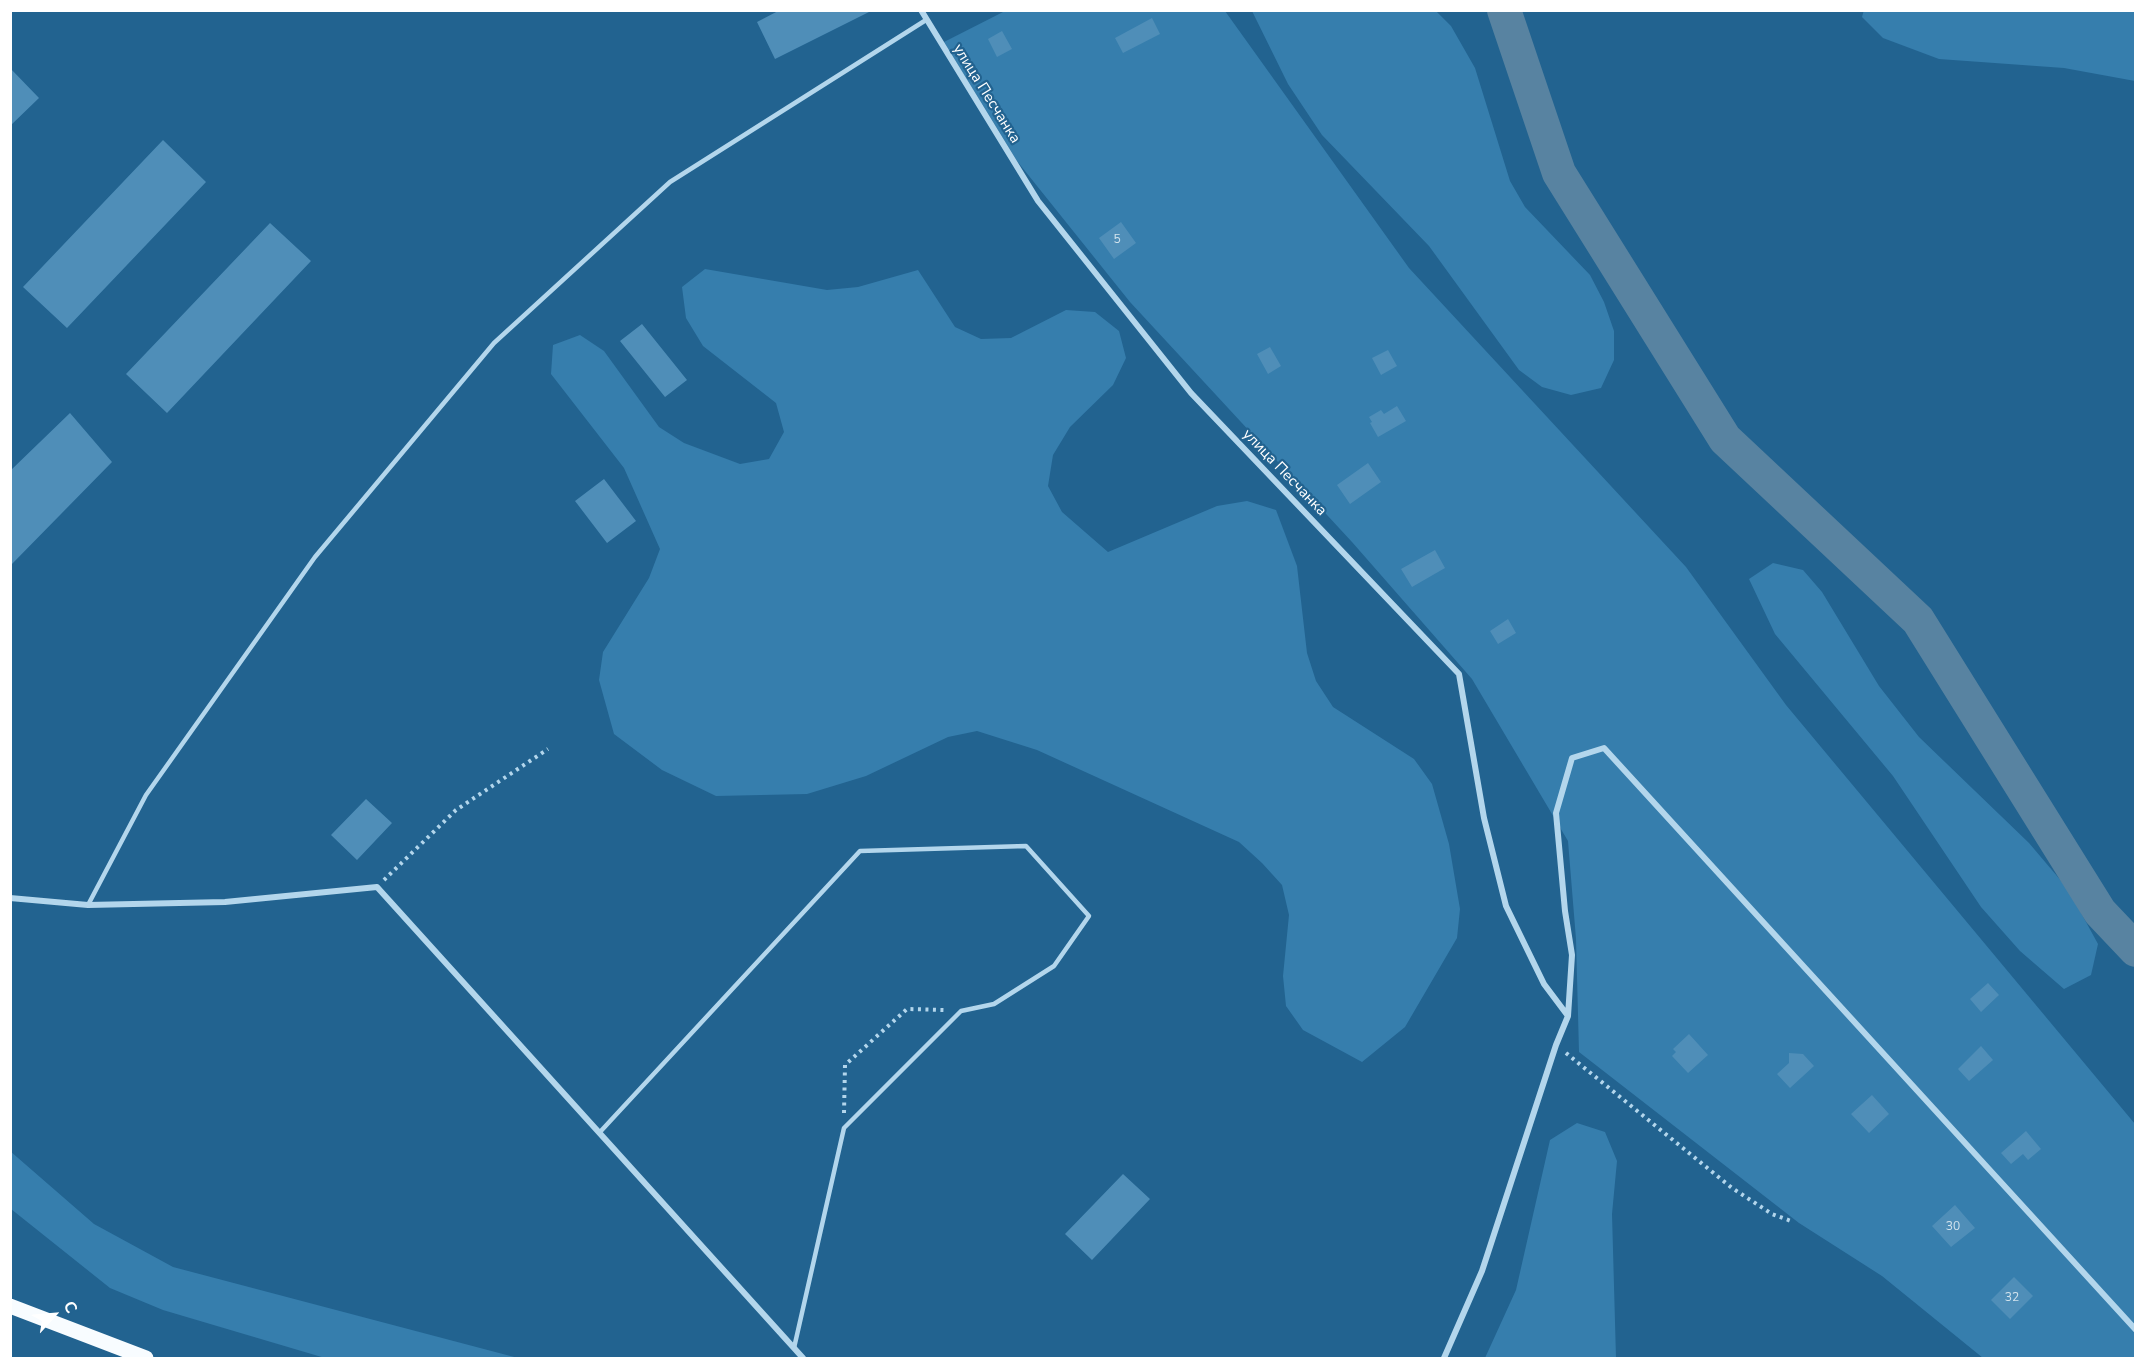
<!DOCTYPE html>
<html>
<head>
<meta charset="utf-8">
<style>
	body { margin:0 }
	#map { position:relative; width:2146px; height:1369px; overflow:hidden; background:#226390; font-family:"Nunito Sans",sans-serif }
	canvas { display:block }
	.frame { position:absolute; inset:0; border:12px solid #fff; pointer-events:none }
	.north { position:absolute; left:24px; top:1285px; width:60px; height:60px; -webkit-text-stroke:4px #226390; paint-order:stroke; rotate:64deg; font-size:16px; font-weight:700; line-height:24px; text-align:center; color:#fff }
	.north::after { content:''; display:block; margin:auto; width:21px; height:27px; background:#fff; clip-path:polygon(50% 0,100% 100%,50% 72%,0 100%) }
</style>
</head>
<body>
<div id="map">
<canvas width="2146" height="1369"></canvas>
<div class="frame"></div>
<div class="north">С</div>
</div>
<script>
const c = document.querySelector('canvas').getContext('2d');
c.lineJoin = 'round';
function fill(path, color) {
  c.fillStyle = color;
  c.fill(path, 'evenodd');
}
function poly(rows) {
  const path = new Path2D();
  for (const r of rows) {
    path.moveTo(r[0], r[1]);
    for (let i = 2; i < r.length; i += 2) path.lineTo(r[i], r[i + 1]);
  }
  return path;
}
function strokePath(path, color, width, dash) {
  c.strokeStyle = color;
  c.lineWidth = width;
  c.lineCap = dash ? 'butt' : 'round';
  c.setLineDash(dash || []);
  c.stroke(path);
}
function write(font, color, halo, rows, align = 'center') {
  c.font = font + ' "Nunito Sans",sans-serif';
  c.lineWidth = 4.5;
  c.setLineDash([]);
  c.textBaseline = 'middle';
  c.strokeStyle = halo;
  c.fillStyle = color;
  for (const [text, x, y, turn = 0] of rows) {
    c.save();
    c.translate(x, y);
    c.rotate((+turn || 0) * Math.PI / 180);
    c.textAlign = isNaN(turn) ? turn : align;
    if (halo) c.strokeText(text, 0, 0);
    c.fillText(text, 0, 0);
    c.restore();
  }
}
const green = poly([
	[1864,10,2135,11,2135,81,2064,68,1939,59,1883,38,1862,17],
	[1005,11,1225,11,1409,268,1686,567,1786,705,2135,1124,2135,1358,1983,1358,1882,1276,1799,1223,1579,1052,1576,939,1568,841,1472,679,1352,542,1130,302,1017,161,944,42],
	[1252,11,1436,11,1451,26,1475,68,1510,181,1525,207,1590,275,1604,302,1614,331,1614,360,1601,388,1571,395,1542,387,1519,370,1429,246,1322,135,1288,84],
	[705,269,827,290,858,287,918,270,955,327,981,339,1011,338,1066,310,1095,312,1119,331,1126,358,1113,385,1070,427,1053,455,1048,486,1062,512,1108,552,1217,506,1247,501,1276,510,1297,566,1307,653,1316,681,1333,707,1414,759,1432,784,1449,844,1460,909,1457,938,1405,1027,1362,1062,1303,1030,1286,1006,1283,976,1289,915,1282,885,1262,863,1239,842,1037,750,977,731,948,737,866,776,807,794,716,796,662,770,614,734,599,680,603,652,649,578,660,549,624,468,551,374,553,345,580,335,604,351,659,427,684,443,740,464,769,459,784,432,776,403,703,346,686,318,682,287],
	[1773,563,1803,570,1822,592,1879,686,1919,737,2029,843,2068,889,2098,944,2091,975,2064,989,2020,951,1981,907,1893,776,1775,634,1749,579],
	[1577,1123,1605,1132,1617,1161,1612,1214,1616,1358,1485,1358,1516,1290,1550,1140],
	[10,1151,94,1224,173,1267,518,1358,325,1358,163,1310,110,1288,11,1209]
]);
const river = poly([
	[1504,10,1559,173,1725,439,1918,620,2100,912,2136,950]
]);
const building = poly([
	[780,10,873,10,775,59,757,22],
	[1152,18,1160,34,1123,53,1115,38],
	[1002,31,1012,49,997,57,988,39],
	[10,68,39,98,10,126],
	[163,140,206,182,67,328,23,287],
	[1121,222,1136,243,1114,259,1099,238],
	[270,223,311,261,167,413,126,374],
	[642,324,687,380,665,397,620,341],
	[1270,347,1281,366,1268,374,1257,354],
	[1388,350,1397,366,1381,375,1372,358],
	[1397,406,1406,421,1378,437,1370,423,1372,422,1369,417,1381,410,1384,414],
	[70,413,112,462,10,566,10,471],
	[1368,463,1381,482,1350,504,1337,485],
	[604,479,636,521,607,543,575,501],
	[1435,550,1445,568,1412,587,1401,569],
	[1508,619,1516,633,1498,644,1490,631],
	[366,799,392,823,357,860,331,835],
	[1988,983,1999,995,1981,1012,1970,999],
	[1689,1034,1708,1055,1688,1073,1672,1056,1676,1052,1673,1049],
	[1981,1046,1993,1060,1969,1081,1958,1069],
	[1789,1053,1803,1054,1814,1066,1790,1088,1777,1074,1789,1063],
	[1872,1095,1889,1114,1869,1133,1851,1114],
	[2026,1131,2041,1149,2028,1160,2023,1154,2011,1164,2001,1153],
	[1123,1174,1150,1199,1092,1260,1065,1234],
	[1955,1205,1975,1228,1951,1247,1932,1226],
	[2014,1277,2033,1296,2010,1319,1991,1300]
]);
const path = poly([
	[384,880,456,810,548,749],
	[1566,1053,1732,1188,1772,1214,1791,1221],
	[844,1113,845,1065,907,1009,945,1010]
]);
const lane = poly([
	[88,905,146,795,315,557,494,343,670,182,926,20],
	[600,1132,860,851,1026,846,1089,916,1054,966,994,1004,961,1011,844,1128,794,1348]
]);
const street = poly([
	[921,10,1038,201,1191,393,1459,674,1484,818,1506,906,1544,984,1568,1016,1556,1045,1482,1271,1444,1358],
	[10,898,88,905,225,902,377,887,803,1358],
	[1568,1016,1572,955,1565,911,1556,813,1572,758,1604,748,2136,1330]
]);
const primary = poly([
	[10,1306,146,1358]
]);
const numberNames = [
	["5",1117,240],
	["30",1953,1227],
	["32",2012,1298]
];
const streetNames = [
	["улица Песчанка",986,94,58],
	["улица Песчанка",1284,473,46]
];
fill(green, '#367ead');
strokePath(river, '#5883a1', 34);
fill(building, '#4f8eb8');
strokePath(path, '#b3d6ec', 4, [3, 4.5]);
strokePath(lane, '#b3d6ec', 4.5);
strokePath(street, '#b3d6ec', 6);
strokePath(primary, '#f8fcff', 15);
write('12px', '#d3e3ed', null, numberNames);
write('15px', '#fff', '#226390', streetNames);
</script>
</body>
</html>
